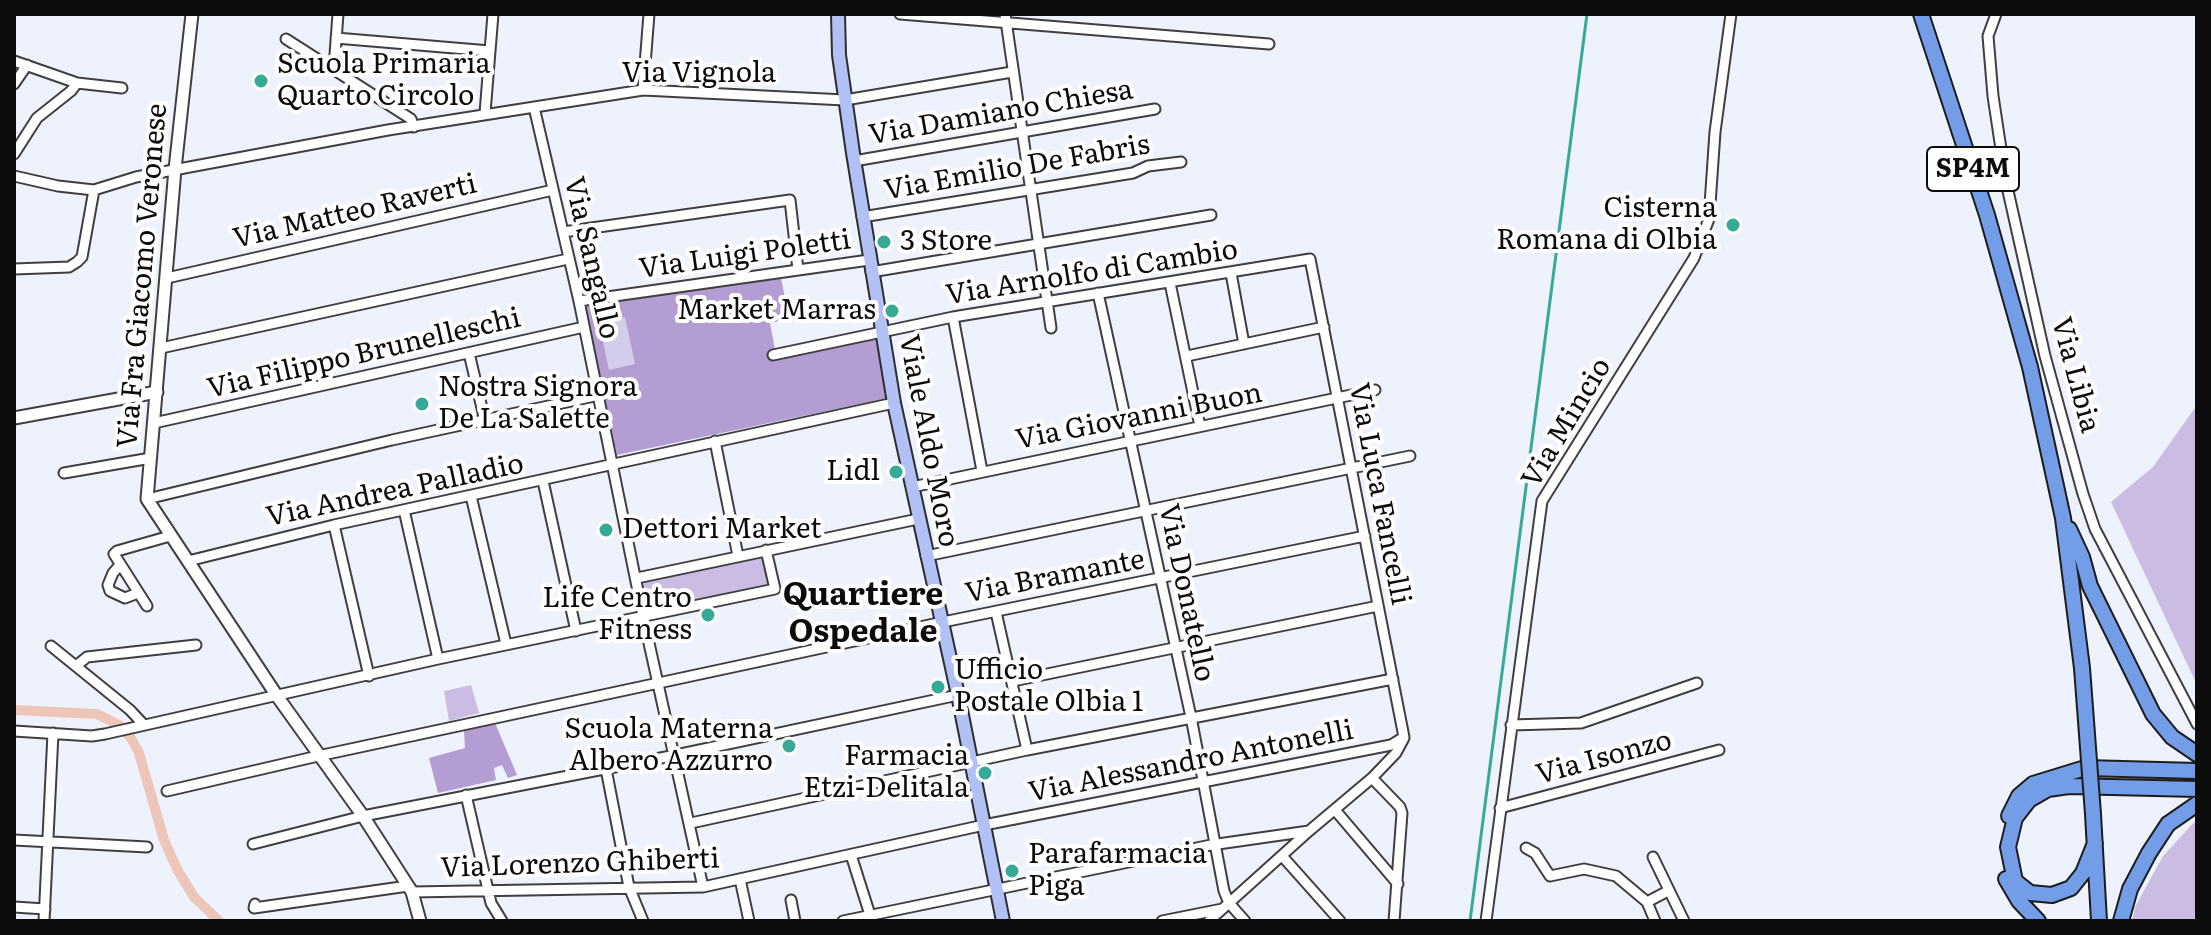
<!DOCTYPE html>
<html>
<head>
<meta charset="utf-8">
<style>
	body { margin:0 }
	#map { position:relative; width:2211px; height:935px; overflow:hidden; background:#eef2fd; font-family:Literata,serif }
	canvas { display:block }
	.frame { position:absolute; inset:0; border:16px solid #0c0c0c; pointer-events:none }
</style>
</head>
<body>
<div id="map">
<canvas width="2211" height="935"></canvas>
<div class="frame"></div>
</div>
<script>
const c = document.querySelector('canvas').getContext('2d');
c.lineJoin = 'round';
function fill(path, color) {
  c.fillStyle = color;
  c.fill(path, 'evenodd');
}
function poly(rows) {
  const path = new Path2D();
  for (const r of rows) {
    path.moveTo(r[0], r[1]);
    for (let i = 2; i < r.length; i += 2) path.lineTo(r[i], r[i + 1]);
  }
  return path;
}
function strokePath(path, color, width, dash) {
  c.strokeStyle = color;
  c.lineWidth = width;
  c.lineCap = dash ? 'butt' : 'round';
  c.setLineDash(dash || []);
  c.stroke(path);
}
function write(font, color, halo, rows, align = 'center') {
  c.font = font + ' Literata,serif';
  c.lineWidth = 8;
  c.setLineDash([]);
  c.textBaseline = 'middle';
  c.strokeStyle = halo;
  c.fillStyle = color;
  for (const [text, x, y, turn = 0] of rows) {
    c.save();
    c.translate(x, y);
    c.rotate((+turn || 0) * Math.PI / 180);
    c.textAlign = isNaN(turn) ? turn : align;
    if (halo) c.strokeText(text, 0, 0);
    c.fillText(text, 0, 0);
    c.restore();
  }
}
const green = poly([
	[2197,405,2197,685,2111,502,2153,467],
	[764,555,771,586,649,610,642,582],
	[471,685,479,713,449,721,444,691],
	[2197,819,2197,921,2132,921,2135,907,2163,856]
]);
const forest = poly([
	[781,278,789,319,770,323,776,355,876,336,888,398,617,455,585,306],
	[495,723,517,775,508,778,502,765,494,768,496,780,438,793,429,758,465,748,464,731]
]);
const pitch = poly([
	[625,317,635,364,609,370,599,323]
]);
const canal = poly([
	[14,710,97,714,119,725,131,738,139,753,164,840,177,869,194,897,219,921]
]);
const minor = poly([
	[900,14,1269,44],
	[1005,14,1051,328],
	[1996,14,1988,36,1993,96,2006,182,2045,356,2083,494,2095,529,2197,724],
	[336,38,490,51],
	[286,39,411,119,414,127],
	[14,61,77,83,122,88],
	[334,68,338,14],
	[14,84,27,65],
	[643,90,649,14],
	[534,107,579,301,643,616,703,887],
	[485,113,493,14],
	[14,154,37,118,71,91,77,83],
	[854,161,1155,109],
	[14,176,58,186,94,190,136,177,388,130,643,90,845,100,1012,72],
	[862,217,1133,173,1148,166,1181,162],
	[563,232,790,200,798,270],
	[14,269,69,267,77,262,82,257,94,190],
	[871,272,1211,215],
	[1231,273,1244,344],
	[167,278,553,190],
	[1170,283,1200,426],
	[1098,293,1191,717,1224,891,1229,903,1245,921],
	[579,301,869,260],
	[953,317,982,471],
	[161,348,568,259],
	[469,353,485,421],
	[773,355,953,317,1310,259,1404,737],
	[1187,356,1324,327],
	[154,423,584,327],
	[715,441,738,556],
	[64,473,151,458],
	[543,481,576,631],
	[912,487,1375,390],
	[471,496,506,644],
	[147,499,392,440,599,395],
	[404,510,438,659],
	[334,525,369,676],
	[926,556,1410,456],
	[188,561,334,525,894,403],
	[120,565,113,573,108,585,110,591,125,598,138,593],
	[637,578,918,519],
	[147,606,114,554,117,551,170,536],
	[996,612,1027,750],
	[51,646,130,710,144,725],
	[76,666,87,657,196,645],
	[1013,681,1378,606],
	[1511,725,1581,723,1697,683],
	[14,731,92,736,105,734,438,659,775,589,766,550],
	[606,769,629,887,643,921],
	[1372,778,1400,807,1402,813,1394,921],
	[167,791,318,756,943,622,1365,536],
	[466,795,491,903,502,921],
	[1500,808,1719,750],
	[1335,810,1398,884],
	[691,823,1027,750,1393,679],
	[14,840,147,847],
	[253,844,363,816,676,755,958,695],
	[1526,848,1535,853,1550,876,1584,869,1616,876,1647,902,1655,921],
	[851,855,871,918],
	[1283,857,1340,921],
	[1653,857,1684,921],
	[740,879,749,921],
	[412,892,703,887,984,825,1391,745,1404,737],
	[791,900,795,921],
	[1647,902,1668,891],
	[255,904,254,908,408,886],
	[14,907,45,909],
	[44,921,53,733],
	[843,921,1211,845,1309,831],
	[1162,921,1222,909],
	[1209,921,1309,831,1372,778,1396,753,1404,738],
	[1486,921,1542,501,1694,258,1709,219,1715,132,1731,14]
]);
const tertiary = poly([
	[192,14,175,169,147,499,277,696,363,816,412,892,420,921],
	[14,418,157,392]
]);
const secondary = poly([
	[838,14,839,55,853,153,894,403,958,695,1003,921]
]);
const primary = poly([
	[1921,14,1987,215,2030,367,2063,518,2082,668],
	[2069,529,2082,557,2090,586,2153,714,2172,737,2197,754],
	[2093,814,2099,921],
	[2009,816,2019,796,2033,784,2085,768,2197,771],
	[2095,843,2083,873,2071,888,2052,895,2030,893,2015,881,2008,847,2015,818,2029,800,2048,789,2069,786,2197,789],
	[2006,879,2019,901,2038,921],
	[2121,921,2130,889,2149,853,2168,824,2197,804]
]);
const rail = poly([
	[1470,921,1587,14]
]);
const primaryBridge = poly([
	[2082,668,2093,814]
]);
const markers = [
	[261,81,8,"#36aa97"],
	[1733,225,8,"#36aa97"],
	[884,242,8,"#36aa97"],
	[892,311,8,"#36aa97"],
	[422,404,8,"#36aa97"],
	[896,472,8,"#36aa97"],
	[606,530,8,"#36aa97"],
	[708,615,8,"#36aa97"],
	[938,687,8,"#36aa97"],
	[789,746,8,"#36aa97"],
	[985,773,8,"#36aa97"],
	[1012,871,8,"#36aa97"]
];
const shields = [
	[1973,169,92]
];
const shieldNames = [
	["SP4M",1973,169]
];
const poiNames = [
	["Scuola Primaria",277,65],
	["Quarto Circolo",277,97],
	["Cisterna",1717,209,"right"],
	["Romana di Olbia",1717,241,"right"],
	["3 Store",900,242],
	["Market Marras",876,311,"right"],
	["Nostra Signora",438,388],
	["De La Salette",438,420],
	["Lidl",880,472,"right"],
	["Dettori Market",622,530],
	["Life Centro",692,599,"right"],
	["Fitness",692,631,"right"],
	["Ufficio",954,671],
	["Postale Olbia 1",954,703],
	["Scuola Materna",773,730,"right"],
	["Albero Azzurro",773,762,"right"],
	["Farmacia",969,757,"right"],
	["Etzi-Delitala",969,789,"right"],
	["Parafarmacia",1028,855],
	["Piga",1028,887]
];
const streetNames = [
	["Via Vignola",699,74],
	["Via Damiano Chiesa",1001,113,-10],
	["Via Emilio De Fabris",1017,168,-10],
	["Via Matteo Raverti",355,212,-13],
	["Via Luigi Poletti",745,255,-8],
	["Via Sangallo",591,258,77],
	["Via Arnolfo di Cambio",1092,273,-9],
	["Via Fra Giacomo Veronese",143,276,-85],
	["Via Filippo Brunelleschi",364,354,-13],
	["Via Libia",2075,375,75],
	["Via Giovanni Buon",1139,417,-11],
	["Via Mincio",1567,423,-59],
	["Viale Aldo Moro",928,441,79],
	["Via Andrea Palladio",395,491,-12],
	["Via Luca Fancelli",1379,494,79],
	["Via Bramante",1055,577,-11],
	["Via Donatello",1186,593,78],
	["Via Isonzo",1604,758,-15],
	["Via Alessandro Antonelli",1191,762,-11],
	["Via Lorenzo Ghiberti",580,864,-2]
];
const quarterNames = [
	["Quartiere",863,596],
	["Ospedale",863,633]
];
fill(green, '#cabce3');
fill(forest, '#b49dd2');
fill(pitch, '#d3cceb');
strokePath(canal, '#eec6b9', 10);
strokePath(minor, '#3f3f3f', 13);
strokePath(tertiary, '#3f3f3f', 15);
strokePath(secondary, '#2e2e2e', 16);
strokePath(primary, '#1d1d1d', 18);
strokePath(minor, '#fff', 9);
strokePath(tertiary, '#fff', 11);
strokePath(secondary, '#b1c0f5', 12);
strokePath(primary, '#739de7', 14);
strokePath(rail, '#36aa97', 3);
strokePath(primaryBridge, '#1d1d1d', 18, []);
strokePath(primaryBridge, '#739de7', 14);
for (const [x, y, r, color] of markers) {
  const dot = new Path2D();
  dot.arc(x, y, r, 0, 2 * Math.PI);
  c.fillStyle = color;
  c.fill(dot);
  strokePath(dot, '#fff', 3);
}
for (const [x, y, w] of shields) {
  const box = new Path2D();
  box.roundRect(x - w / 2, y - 22, w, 44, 6);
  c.fillStyle = '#fff';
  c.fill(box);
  strokePath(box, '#0c0c0c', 2);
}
write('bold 26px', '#0c0c0c', null, shieldNames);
write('28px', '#0c0c0c', '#fff', poiNames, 'left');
write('28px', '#0c0c0c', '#fff', streetNames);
write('bold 32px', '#0c0c0c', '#fff', quarterNames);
</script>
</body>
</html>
